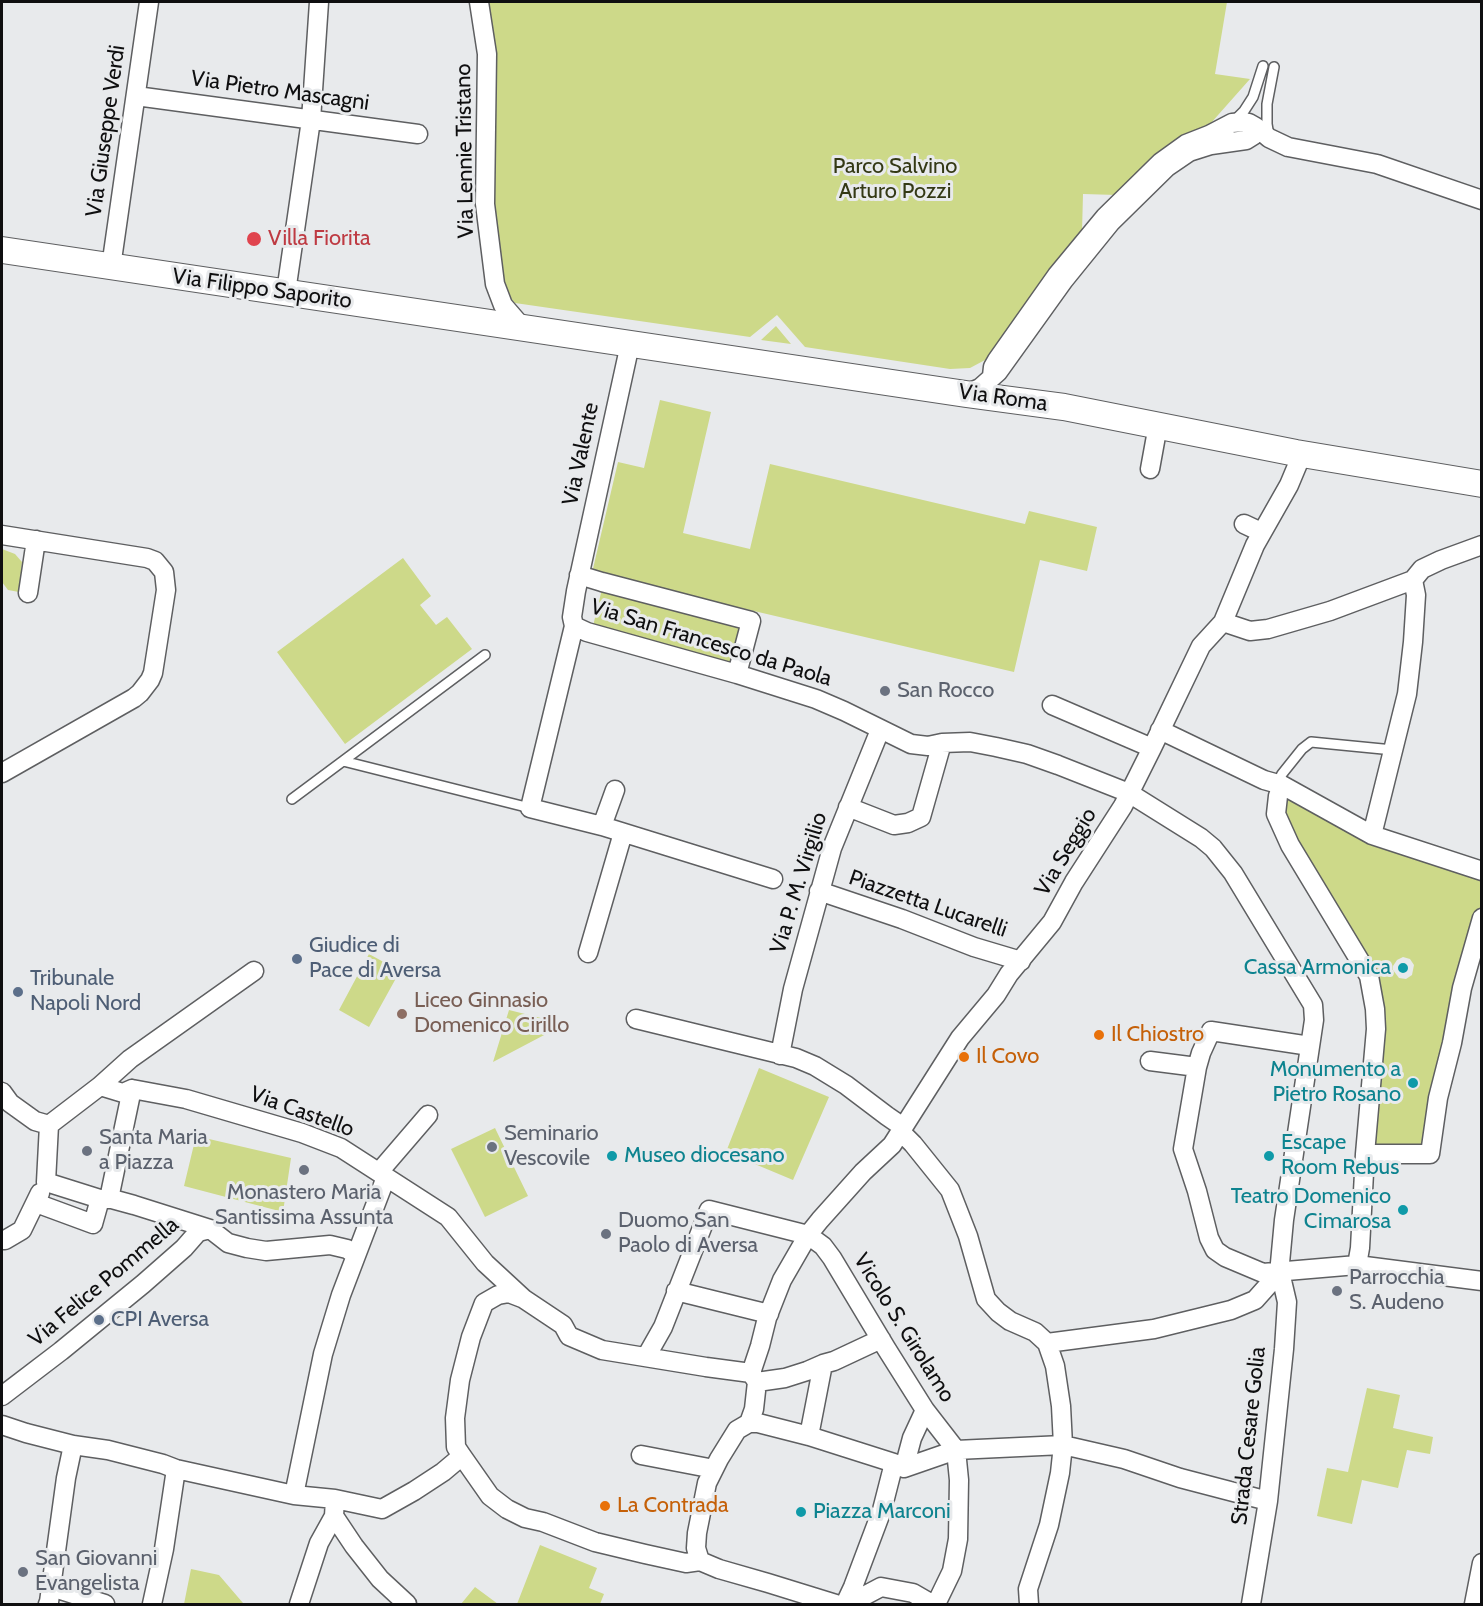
<!DOCTYPE html>
<html>
<head>
<meta charset="utf-8">
<style>
	body { margin:0 }
	#map { position:relative; width:1483px; height:1606px; overflow:hidden; background:#e8eaec; font-family:Cabin,sans-serif }
	canvas { display:block }
	.frame { position:absolute; inset:0; border:3px solid #0f0f10; pointer-events:none }
</style>
</head>
<body>
<div id="map">
<canvas width="1483" height="1606"></canvas>
<div class="frame"></div>
</div>
<script>
const c = document.querySelector('canvas').getContext('2d');
c.lineJoin = 'round';
function fill(path, color) {
  c.fillStyle = color;
  c.fill(path, 'evenodd');
}
function poly(rows) {
  const path = new Path2D();
  for (const r of rows) {
    path.moveTo(r[0], r[1]);
    for (let i = 2; i < r.length; i += 2) path.lineTo(r[i], r[i + 1]);
  }
  return path;
}
function strokePath(path, color, width, dash) {
  c.strokeStyle = color;
  c.lineWidth = width;
  c.lineCap = dash ? 'butt' : 'round';
  c.setLineDash(dash || []);
  c.stroke(path);
}
function write(font, color, halo, rows, align = 'center') {
  c.font = font + ' Cabin,sans-serif';
  c.lineWidth = 6;
  c.setLineDash([]);
  c.textBaseline = 'middle';
  c.strokeStyle = halo;
  c.fillStyle = color;
  for (const [text, x, y, turn = 0] of rows) {
    c.save();
    c.translate(x, y);
    c.rotate((+turn || 0) * Math.PI / 180);
    c.textAlign = isNaN(turn) ? turn : align;
    if (halo) c.strokeText(text, 0, 0);
    c.fillText(text, 0, 0);
    c.restore();
  }
}
const green = poly([
	[489,2,1227,2,1215,74,1250,79,1203,132,1117,195,1083,194,1082,232,1055,265,985,360,970,368,950,369,805,347,777,315,750,337,515,303,508,295,502,281,494,203,485,9],
	[776,326,791,344,761,340],
	[660,400,711,412,683,533,750,549,770,464,1025,524,1029,511,1097,527,1087,571,1040,560,1014,672,592,573,618,462,644,468],
	[2,549,15,554,22,562,19,592,8,590,2,582],
	[403,558,431,596,420,605,436,625,447,617,472,649,345,744,277,652],
	[602,589,743,626,732,667,592,630],
	[1288,794,1481,873,1481,907,1460,987,1428,1152,1371,1152,1379,1013,1289,831,1282,798],
	[1403,957,1410,959,1414,965,1412,975,1406,979,1399,978,1393,970,1393,966,1397,960],
	[369,954,400,971,369,1027,339,1010],
	[509,1010,565,1024,493,1062],
	[759,1068,829,1097,793,1180,726,1152],
	[495,1128,528,1196,485,1217,451,1149],
	[196,1136,291,1158,283,1212,184,1186],
	[1367,1388,1400,1395,1393,1428,1433,1437,1430,1454,1407,1450,1398,1488,1362,1480,1352,1524,1317,1516,1327,1468,1348,1472],
	[540,1545,597,1568,589,1588,604,1594,600,1604,517,1604],
	[191,1569,219,1575,243,1603,242,1604,184,1604],
	[475,1587,498,1604,461,1604]
]);
const lane = poly([
	[1234,121,1244,111,1253,97,1263,66],
	[1269,136,1267,124,1267,104,1274,67],
	[343,761,485,655],
	[1282,784,1279,780,1282,774,1302,749,1311,742,1393,750],
	[292,799,343,761,530,808]
]);
const street = poly([
	[479,2,487,54,485,204,495,284,503,305,522,327],
	[136,96,418,134],
	[1256,127,1269,138,1288,147,1377,164,1482,200],
	[111,267,149,2],
	[286,292,311,120,319,2],
	[630,344,576,591,572,617,574,626,587,632,737,674,816,699,844,711,911,744,928,746,942,743,970,742,996,747,1027,754,1058,765,1129,793,1201,838,1213,848,1233,873,1313,1005,1314,1020,1284,1220,1280,1263,1280,1272,1287,1302,1284,1349,1268,1501,1251,1604],
	[966,394,980,388,998,372,1064,280,1111,222,1167,167,1189,152,1211,145,1246,140,1254,135,1256,127,1249,123,1244,122,1232,123,1209,135,1186,144,1161,162,1105,217,1057,275,997,360,993,367,992,376],
	[1150,469,1158,425],
	[1244,524,1261,532],
	[2,535,147,558,155,561,164,572,166,590,153,673,150,680,140,693,134,698,2,773],
	[579,575,602,582,751,621,737,674],
	[1413,580,1422,569,1441,560,1482,545],
	[28,593,36,540],
	[1223,622,1250,631,1268,629,1330,611,1413,580,1416,595,1413,642,1407,694,1372,835],
	[574,626,530,808,602,826,615,790],
	[1052,705,1152,748],
	[1160,730,1264,780,1282,785,1372,835,1482,871],
	[1282,785,1278,796,1276,814,1290,845,1369,976,1375,1009,1376,1029,1365,1154,1430,1154,1438,1098,1452,1043,1462,988,1482,918],
	[848,807,894,825,908,823,921,817,942,743],
	[602,826,773,879],
	[819,891,902,919,974,947,1021,961],
	[588,953,623,833],
	[636,1019,796,1058,815,1066,846,1085,887,1116,903,1127],
	[1310,1046,1211,1031,1201,1053,1197,1067,1183,1149,1197,1191,1209,1238,1215,1250,1225,1257,1263,1273,1357,1265,1482,1281],
	[780,1055,793,989,832,848,880,730],
	[1150,1061,1197,1067],
	[100,1086,130,1059,254,971],
	[2,1092,10,1103,35,1121,49,1125],
	[49,1125,100,1086,123,1093,132,1089,186,1099,302,1133,341,1148,448,1217,485,1263,524,1299,563,1325,569,1336,602,1350,706,1367,751,1373,757,1382],
	[49,1125,46,1182,100,1199,112,1199,134,1205,210,1229,228,1243,247,1248,266,1251,330,1245,347,1249,356,1255],
	[901,1132,913,1144,950,1190,968,1236,986,1299,998,1312,1010,1321,1035,1332,1047,1343,1055,1366,1061,1406,1063,1445,1060,1473,1049,1525,1028,1589,1029,1604],
	[379,1172,428,1115],
	[112,1199,110,1194,132,1089],
	[36,1203,93,1224,100,1199],
	[2,1240,5,1240,22,1230,40,1193],
	[1357,1265,1360,1248,1365,1154],
	[676,1291,769,1314],
	[522,1298,509,1293,498,1295,484,1303,471,1337,460,1380,455,1418,456,1447,462,1456,490,1496,507,1509,525,1518,543,1522,595,1542,645,1554,686,1563,700,1561],
	[1047,1343,1154,1329,1231,1310,1255,1300,1280,1272],
	[646,1357,663,1327,709,1210,808,1235,823,1246,832,1258,886,1348,925,1410,956,1450,1063,1445,1124,1459,1180,1478,1268,1501],
	[751,1373,760,1346,767,1318,782,1280,808,1235,820,1220,863,1172,892,1145,960,1038,996,995,1009,974,1052,922,1074,882,1123,806,1152,748,1201,646,1223,622,1255,545,1289,485,1302,454],
	[757,1382,785,1378,807,1371,823,1364,834,1361,881,1339],
	[2,1396,61,1351,143,1284,184,1248,198,1232,210,1229],
	[749,1423,754,1409,757,1382],
	[2,1425,26,1433,73,1445],
	[809,1436,823,1364],
	[641,1455,714,1469],
	[894,1463,904,1468,956,1450,959,1480,958,1539,952,1571,936,1604],
	[904,1468,912,1438,925,1410],
	[294,1495,323,1354,341,1295,386,1177],
	[335,1499,382,1509,414,1491,443,1472,462,1456],
	[51,1587,105,1604],
	[48,1604,49,1602,66,1478,73,1445,108,1450,163,1464,176,1469,294,1495,335,1499,334,1516,354,1546,380,1579,407,1604],
	[152,1604,164,1549,176,1469],
	[299,1604,319,1543,334,1516],
	[836,1604,768,1583,719,1569,700,1561,696,1548,697,1533,707,1483,719,1459,737,1430,749,1423,758,1423,809,1436,894,1463,882,1510,853,1587,845,1604],
	[849,1604,881,1587,913,1593,932,1604],
	[1474,1604,1482,1563]
]);
const secondary = poly([
	[2,250,966,394,1064,407,1296,453,1482,484]
]);
const markers = [
	[254,239,8,"#e0444e"],
	[885,691,6,"#6b7280"],
	[297,959,6,"#5c6f8a"],
	[1403,968,6,"#0f9aa8"],
	[18,992,6,"#5c6f8a"],
	[402,1014,6,"#8d6e63"],
	[1099,1035,6,"#e8710a"],
	[964,1057,6,"#e8710a"],
	[1413,1083,6,"#0f9aa8"],
	[492,1147,6,"#6b7280"],
	[87,1151,6,"#6b7280"],
	[612,1156,6,"#0f9aa8"],
	[1269,1156,6,"#0f9aa8"],
	[304,1170,6,"#6b7280"],
	[1403,1210,6,"#0f9aa8"],
	[606,1234,6,"#6b7280"],
	[1337,1291,6,"#6b7280"],
	[99,1320,6,"#5c6f8a"],
	[605,1506,6,"#e8710a"],
	[801,1512,6,"#0f9aa8"],
	[23,1572,6,"#6b7280"]
];
const streetNames = [
	["Via Pietro Mascagni",280,91,8],
	["Via Giuseppe Verdi",106,131,-82],
	["Via Lennie Tristano",465,151,-91],
	["Via Filippo Saporito",262,289,8],
	["Via Roma",1003,398,8],
	["Via Valente",581,454,-78],
	["Via San Francesco da Paola",711,643,17],
	["Via Seggio",1066,852,-59],
	["Via P. M. Virgilio",799,883,-73],
	["Piazzetta Lucarelli",928,904,19],
	["Via Castello",302,1112,20],
	["Via Felice Pommella",104,1282,-40],
	["Vicolo S. Girolamo",904,1328,58],
	["Strada Cesare Golia",1249,1436,-84]
];
const parkNames = [
	["Parco Salvino",895,167],
	["Arturo Pozzi",895,192]
];
const healthNames = [
	["Villa Fiorita",268,239]
];
const worshipNames = [
	["San Rocco",897,691],
	["Seminario",504,1134],
	["Vescovile",504,1159],
	["Santa Maria",99,1138],
	["a Piazza",99,1163],
	["Monastero Maria",304,1193,"center"],
	["Santissima Assunta",304,1218,"center"],
	["Duomo San",618,1221],
	["Paolo di Aversa",618,1246],
	["Parrocchia",1349,1278],
	["S. Audeno",1349,1303],
	["San Giovanni",35,1559],
	["Evangelista",35,1584]
];
const serviceNames = [
	["Giudice di",309,946],
	["Pace di Aversa",309,971],
	["Tribunale",30,979],
	["Napoli Nord",30,1004],
	["CPI Aversa",111,1320]
];
const cultureNames = [
	["Cassa Armonica",1391,968],
	["Monumento a",1401,1070],
	["Pietro Rosano",1401,1095],
	["Escape",1281,1143,"left"],
	["Room Rebus",1281,1168,"left"],
	["Museo diocesano",624,1156,"left"],
	["Teatro Domenico",1391,1197],
	["Cimarosa",1391,1222],
	["Piazza Marconi",813,1512,"left"]
];
const educationNames = [
	["Liceo Ginnasio",414,1001],
	["Domenico Cirillo",414,1026]
];
const foodNames = [
	["Il Chiostro",1111,1035],
	["Il Covo",976,1057],
	["La Contrada",617,1506]
];
fill(green, '#cdd989');
strokePath(lane, '#5e5f61', 12);
strokePath(street, '#5e5f61', 21);
strokePath(secondary, '#5e5f61', 28);
strokePath(lane, '#fff', 9);
strokePath(street, '#fff', 18);
strokePath(secondary, '#fff', 26);
for (const [x, y, r, color] of markers) {
  const dot = new Path2D();
  dot.arc(x, y, r, 0, 2 * Math.PI);
  c.fillStyle = color;
  c.fill(dot);
  strokePath(dot, '#e8eaec', 2);
}
write('22px', '#0f0f10', '#e8eaec', streetNames);
write('22px', '#343915', '#e8eaec', parkNames);
write('22px', '#be3a42', '#e8eaec', healthNames, 'left');
write('22px', '#5b616d', '#e8eaec', worshipNames, 'left');
write('22px', '#4e5e75', '#e8eaec', serviceNames, 'left');
write('22px', '#0d838f', '#e8eaec', cultureNames, 'right');
write('22px', '#785e54', '#e8eaec', educationNames, 'left');
write('22px', '#c56008', '#e8eaec', foodNames, 'left');
</script>
</body>
</html>
